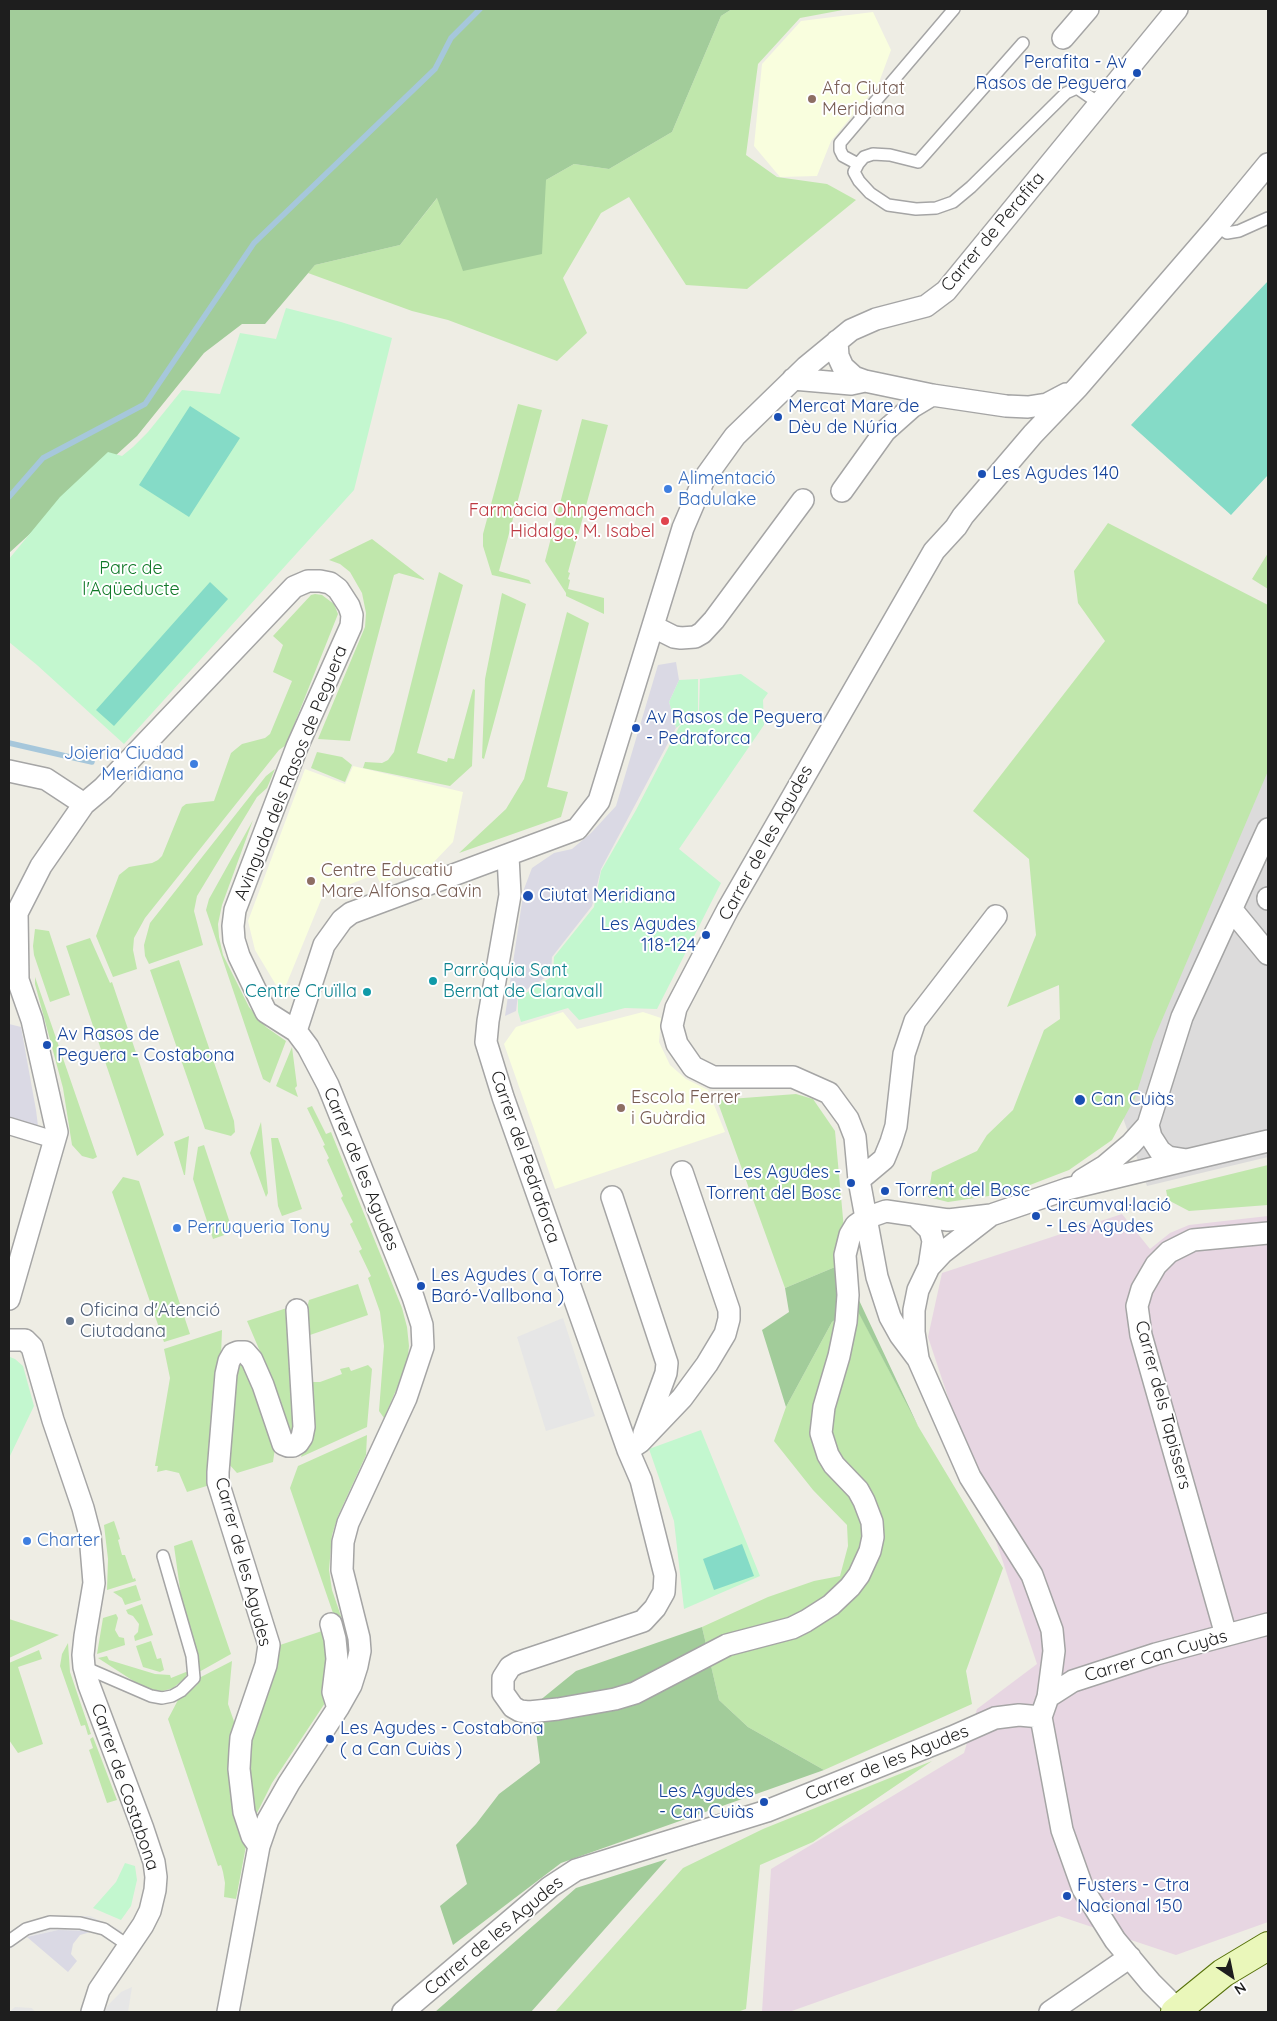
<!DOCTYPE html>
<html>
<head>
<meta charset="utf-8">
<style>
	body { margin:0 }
	#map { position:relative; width:1277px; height:2021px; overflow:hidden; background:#eeede4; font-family:Quicksand,sans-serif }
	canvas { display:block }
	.frame { position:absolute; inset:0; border:10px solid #1e1e1e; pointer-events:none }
	.north { position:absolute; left:1207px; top:1951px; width:50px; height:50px; -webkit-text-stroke:4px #fff; paint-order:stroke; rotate:146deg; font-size:14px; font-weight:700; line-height:20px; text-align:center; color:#1e1e1e }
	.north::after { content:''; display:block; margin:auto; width:18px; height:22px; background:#1e1e1e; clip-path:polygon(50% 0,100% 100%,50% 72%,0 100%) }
</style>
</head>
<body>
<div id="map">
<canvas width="1277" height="2021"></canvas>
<div class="frame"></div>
<div class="north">N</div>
</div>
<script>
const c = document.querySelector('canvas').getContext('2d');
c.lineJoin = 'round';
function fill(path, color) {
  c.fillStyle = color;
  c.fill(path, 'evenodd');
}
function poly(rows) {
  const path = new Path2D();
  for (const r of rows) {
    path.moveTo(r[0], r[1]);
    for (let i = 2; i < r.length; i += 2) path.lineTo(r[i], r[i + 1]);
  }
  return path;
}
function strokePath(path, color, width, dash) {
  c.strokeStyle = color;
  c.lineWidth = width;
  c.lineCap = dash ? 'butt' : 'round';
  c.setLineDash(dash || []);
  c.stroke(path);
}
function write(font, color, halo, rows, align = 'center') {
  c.font = font + ' Quicksand,sans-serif';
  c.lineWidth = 4;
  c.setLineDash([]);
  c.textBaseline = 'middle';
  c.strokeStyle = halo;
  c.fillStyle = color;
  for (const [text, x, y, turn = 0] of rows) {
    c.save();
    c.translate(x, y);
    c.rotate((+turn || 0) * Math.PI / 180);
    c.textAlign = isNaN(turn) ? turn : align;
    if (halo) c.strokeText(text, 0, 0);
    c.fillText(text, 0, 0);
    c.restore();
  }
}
const residential = poly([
	[1268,734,1268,1157,1147,1186,1104,1064]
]);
const industrial = poly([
	[1122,1214,1150,1249,1170,1233,1189,1225,1268,1216,1268,1922,1176,1955,1059,1916,789,2012,762,2012,771,1869,964,1753,977,1709,1037,1664,928,1337,942,1273]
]);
const education = poly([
	[873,12,891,50,878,85,831,141,817,176,780,177,754,146,762,64,801,21],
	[353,766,463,792,453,842,431,865,380,883,376,874,323,895,282,995,255,950,248,921,305,769,345,784],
	[563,1012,577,1029,643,1012,661,1018,659,1042,670,1065,686,1079,708,1090,725,1132,555,1189,504,1044,516,1027]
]);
const grass = poly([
	[732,9,848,9,800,18,758,64,746,155,777,177,827,184,856,200,747,289,686,285,629,197,601,213,563,278,587,333,557,361,448,320,412,311,308,273,315,265,400,245,438,197,546,180,574,164,609,169,672,132,721,16],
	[518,404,542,410,499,571,529,580,531,584,492,575,483,546,483,534],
	[582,419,608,425,568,572,570,573,568,579,570,580,568,589,604,598,604,614,566,596,566,593,545,561],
	[1108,523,1268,605,1268,771,1153,1041,1135,1098,1112,1140,1069,1170,1009,1193,948,1202,928,1197,932,1172,977,1151,987,1135,1013,1110,1044,1030,1060,1019,1059,985,1007,1007,1036,935,1029,859,973,811,1105,641,1078,603,1074,571],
	[372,539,424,579,424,580,399,573,394,575,350,741,318,739,365,627,366,613,362,593,350,572,340,564,329,560],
	[1268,553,1268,589,1252,579],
	[439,572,463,585,417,753,447,762,448,758,454,759,473,689,475,690,472,766,450,786,363,768,365,762,382,763,388,760,394,752],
	[502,593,526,604,484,759,482,758,485,679],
	[315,594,322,595,334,604,338,614,286,745,279,750,145,918,134,938,133,950,137,969,113,977,96,936,119,875,129,867,152,863,158,860,162,856,182,807,186,804,214,801,231,753,242,744,265,738,270,734,292,681,273,672,283,645,273,636,311,595],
	[567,612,589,623,547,787,568,792,561,817,459,853,506,809,524,779],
	[317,752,342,757,352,765,345,782,311,768],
	[275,769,267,788,257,797,197,896,194,911,203,945,149,964,145,956,144,945,150,923,266,776],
	[253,820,222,905,218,924,219,937,223,955,249,1007,266,1027,286,1041,270,1083,263,1079,206,910,209,899],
	[35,929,49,931,70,995,50,1002,34,955,33,946],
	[90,938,110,983,112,982,164,1135,137,1156,66,946],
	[179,960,234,1121,235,1132,231,1136,205,1129,150,970],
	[35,977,97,1157,93,1159,82,1156,72,1145,63,1088,35,984],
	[292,1047,297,1086,295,1088,298,1097,276,1086],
	[796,1094,813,1099,835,1131,847,1262,785,1288,717,1100],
	[312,1106,326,1134,331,1132,402,1308,407,1327,409,1346,407,1365,384,1418,379,1411,384,1346,380,1312,368,1278,371,1276,359,1251,362,1249,350,1224,353,1222,341,1198,343,1196,327,1160,329,1158,323,1146,325,1145,307,1108],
	[261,1122,268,1193,266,1197,250,1153],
	[189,1136,185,1175,184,1175,174,1142],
	[271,1138,278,1138,302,1209,282,1216,278,1206],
	[204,1145,233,1232,213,1239,193,1179,198,1147],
	[1268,1165,1268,1205,1189,1211,1168,1200,1166,1190],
	[123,1177,139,1181,190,1334,164,1342,112,1192],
	[358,1284,368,1315,310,1335,305,1341,304,1320,309,1300],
	[855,1305,918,1426,1003,1568,966,1671,972,1704,824,1770,748,1727,719,1700,702,1627,768,1597,814,1581,840,1576,848,1546,847,1525,813,1490,774,1441,786,1407,832,1322],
	[290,1307,298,1423,292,1435,289,1435,261,1362,262,1356,247,1321],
	[222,1330,219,1407,210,1485,187,1492,179,1473,166,1470,157,1472,158,1466,155,1466,170,1378,164,1349],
	[242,1358,275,1448,273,1462,237,1473,227,1462,236,1364],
	[368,1365,372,1369,367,1427,301,1457,306,1438,306,1382,320,1382,342,1374,340,1369,349,1367,351,1371],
	[367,1435,366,1455,338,1516,332,1535,329,1570,332,1590,346,1631,348,1647,345,1648,290,1488,298,1466],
	[114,1521,120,1539,118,1540,122,1555,125,1555,133,1579,135,1578,136,1581,107,1590,108,1559,104,1525],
	[192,1540,231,1654,199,1672,196,1647,182,1603,174,1546],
	[136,1585,141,1600,125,1605,122,1598,113,1592],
	[142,1604,153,1635,135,1641,134,1636,138,1632,139,1624,133,1616,128,1614,126,1610],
	[116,1614,118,1618,115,1630,119,1637,124,1638,125,1645,97,1654,103,1618],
	[9,1619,59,1635,9,1658],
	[328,1629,329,1679,325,1703,272,1783,253,1821,247,1740,277,1646],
	[151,1641,157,1659,161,1658,164,1670,160,1672,143,1667,136,1646],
	[68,1643,70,1672,91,1734,88,1735,85,1725,81,1726,60,1666,62,1654],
	[39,1650,42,1659,18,1667,43,1744,18,1753,9,1740,9,1663],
	[107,1656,109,1660,155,1674,170,1675,171,1678,186,1672,188,1673,184,1679,173,1688,163,1691,153,1690,135,1682,98,1658],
	[232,1661,228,1704,238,1733,238,1811,246,1846,236,1899,224,1897,225,1883,223,1872,221,1865,218,1866,168,1719,178,1700,197,1685,199,1678],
	[93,1737,117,1800,107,1803,89,1750,93,1748,90,1739],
	[932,1761,813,1842,760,1865,746,2009,737,2012,555,2012,683,1868,763,1829]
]);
const forest = poly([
	[9,9,732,9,721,16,672,132,609,169,574,164,546,180,542,254,463,271,437,198,400,245,315,265,265,324,242,324,204,353,137,436,9,553],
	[847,1262,850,1281,918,1426,855,1306,832,1322,786,1407,762,1330,789,1312,785,1288],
	[702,1627,719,1700,748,1727,824,1770,561,1863,453,1945,440,1906,467,1884,456,1845,476,1824,499,1794,540,1763,533,1706,576,1671],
	[667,1859,531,2012,435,2012,576,1888]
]);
const park = poly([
	[286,308,341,322,392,338,354,490,124,744,37,665,9,642,9,559,60,497,108,452,122,456,133,447,148,432,182,390,220,394,240,333,276,339],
	[741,674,768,693,763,700,764,725,679,849,721,883,657,1009,625,1008,579,1020,568,1008,521,1022,518,1012,518,998,553,976,554,957,594,907,601,871,636,810,679,727,699,711,700,679],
	[698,679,698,711,676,728,669,702,679,680],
	[10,1357,15,1359,23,1366,34,1406,9,1458],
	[701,1430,760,1576,684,1609,674,1521,649,1449],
	[125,1863,135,1866,137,1880,131,1906,121,1920,93,1908,116,1882]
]);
const pitch = poly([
	[1268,281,1268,475,1231,515,1131,425],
	[190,406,240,438,189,517,139,485],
	[210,582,228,599,114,726,96,710],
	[742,1544,754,1576,714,1590,703,1559]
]);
const parking = poly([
	[563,1318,595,1416,546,1431,517,1337],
	[78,1916,90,1916,122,1931,113,1943,94,1931,58,1930,27,1937,9,1950,9,1935,49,1920],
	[132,1987,128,2012,104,2012,108,2005,121,1992],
	[15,2007,32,2008,35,2012,9,2012]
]);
const plaza = poly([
	[676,662,679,680,669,702,676,728,601,869,592,906,552,957,551,974,518,995,516,1011,505,1016,524,889,532,868,554,853,572,849,591,833,616,806,658,665],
	[9,1024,21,1027,36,1110,38,1126,9,1118],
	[58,1930,94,1931,80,1935,73,1944,71,1954,77,1961,68,1972,27,1937]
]);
const stream = poly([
	[9,497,43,458,145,404,254,243,435,69,451,38,480,9],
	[9,743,92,762]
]);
const service = poly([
	[1023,43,918,162,890,155,873,154,864,157,858,164,854,172,859,181,870,193,888,205,916,209,936,208,953,202,971,187,1066,93,1077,88,1100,104],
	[858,164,843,156,840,150,840,143,954,9],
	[1217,226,1227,233,1239,231,1268,218],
	[84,1667,151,1696,162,1698,172,1696,181,1691,194,1678,192,1656,163,1556],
	[9,1941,26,1929,50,1922,80,1923,104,1929,129,1946]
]);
const pedestrian = poly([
	[9,1126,45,1137]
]);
const minor = poly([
	[1063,38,1088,9],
	[837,341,838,356,843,367,854,377,865,381,932,395,1006,406,1028,407,1047,404,1066,394],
	[793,379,851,384,865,381],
	[842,491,885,431,912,407,932,395],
	[654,627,674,637,681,638,695,637,702,633,714,620,803,500],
	[9,771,46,779,84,804],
	[1268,829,1182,1017,1148,1125,1151,1137,1160,1151,1168,1157,1187,1160,1268,1141],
	[508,856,510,895,488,1021,486,1042,503,1097,628,1450,641,1480,665,1575,664,1592,655,1608,643,1621,517,1663,510,1667,503,1678,503,1693,513,1707,520,1711,529,1712,558,1709,615,1699,635,1693,727,1645,792,1628,806,1621,831,1605,850,1587,859,1575,870,1551,873,1537,872,1522,864,1501,858,1490,834,1465,828,1455,821,1433,824,1407,839,1356,846,1322,848,1295,845,1255,850,1235,856,1225,866,1218,886,1211,948,1220,991,1215,1067,1189,1187,1160],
	[1268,898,1268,899],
	[1232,910,1268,954],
	[296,1031,324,945,342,920,351,913,577,829,599,801,683,528,704,479,727,447,735,436,806,367,851,330,876,319,926,306,946,291,1177,9],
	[859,1180,884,1159,891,1142,896,1126,904,1054,915,1021,996,916],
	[1082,1180,1105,1166,1131,1144,1148,1125],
	[612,1197,667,1363,666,1373,644,1433],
	[916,1216,930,1230,933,1241,929,1267,918,1290,914,1310,914,1332,918,1358],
	[929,1267,942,1253,991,1215],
	[9,1299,57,1132,32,1020,18,980,17,913,41,866,84,804,103,788,294,587,308,581,320,581,330,583,338,589,349,606,352,615,351,626,297,747,235,910,233,926,234,940,239,956,266,1012,296,1031,308,1047,328,1085,413,1297,422,1325,423,1347,406,1398,348,1523,343,1542,342,1570,359,1638,360,1651,357,1666,351,1685,338,1708,289,1783,268,1820,259,1846,228,2012],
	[9,1340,25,1340,32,1347,53,1420,83,1508,90,1535,94,1583,85,1636,83,1655,84,1667,89,1685,143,1829,154,1862,156,1877,155,1890,150,1911,143,1925,99,1990,92,2012],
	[628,1450,640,1442,682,1398,707,1364,725,1334,729,1319,729,1310,682,1172],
	[331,1624,335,1639,337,1659,333,1692,338,1708],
	[1226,1635,1141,1335,1137,1306,1142,1289,1156,1265,1169,1252,1193,1240,1268,1233],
	[1048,1697,1073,1681,1156,1654,1268,1624],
	[259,1846,252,1836,244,1812,239,1769,240,1751,241,1738,266,1665,269,1645,218,1482,218,1472,226,1374,229,1361,233,1354,238,1352,245,1352,252,1360,263,1385,283,1444,288,1446,293,1446,298,1443,302,1437,304,1427,297,1310],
	[403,2012,550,1887,576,1870,767,1811,952,1737,995,1718,1019,1715,1041,1717],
	[1050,2012,1130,1957],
	[1180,2012,1151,1983,1115,1940,1083,1889,1062,1830,1041,1717,1048,1697,1054,1651,1052,1630,1032,1575,970,1477,918,1359,900,1335,890,1317,877,1277,859,1180,855,1137,848,1119,829,1093,793,1077,713,1077,693,1067,677,1044,672,1026,676,1008,728,909,934,551,956,527,963,516,1033,434,1078,387,1217,226,1268,164]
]);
const secondary = poly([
	[1175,2012,1223,1973,1268,1946]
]);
const markers = [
	[1137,73,5,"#1a4fb4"],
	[812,99,5,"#8d6e63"],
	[778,417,5,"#1a4fb4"],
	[982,474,5,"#1a4fb4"],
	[668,489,5,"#3f7fe0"],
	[665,521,5,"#e0444e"],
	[636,728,5,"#1a4fb4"],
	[194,764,5,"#3f7fe0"],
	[311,881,5,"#8d6e63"],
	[528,896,6,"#1a4fb4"],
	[706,935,5,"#1a4fb4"],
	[433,981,5,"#0f9aa8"],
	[367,992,5,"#0f9aa8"],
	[47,1045,5,"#1a4fb4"],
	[1080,1100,6,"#1a4fb4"],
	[621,1108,5,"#8d6e63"],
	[851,1183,5,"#1a4fb4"],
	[885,1191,5,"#1a4fb4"],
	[1036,1216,5,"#1a4fb4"],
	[177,1228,5,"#3f7fe0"],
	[421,1286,5,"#1a4fb4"],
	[70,1321,5,"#5c6f8a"],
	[27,1541,5,"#3f7fe0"],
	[330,1739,5,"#1a4fb4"],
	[764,1802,5,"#1a4fb4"],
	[1067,1896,5,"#1a4fb4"]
];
const transitNames = [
	["Perafita - Av",1127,63,"right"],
	["Rasos de Peguera",1127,84,"right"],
	["Mercat Mare de",788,407],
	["Dèu de Núria",788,428],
	["Les Agudes 140",992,474],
	["Av Rasos de Peguera",646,718],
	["- Pedraforca",646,739],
	["Ciutat Meridiana",539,896],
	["Les Agudes",696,925,"right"],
	["118-124",696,946,"right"],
	["Av Rasos de",57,1035],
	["Peguera - Costabona",57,1056],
	["Can Cuiàs",1091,1100],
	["Les Agudes -",841,1173,"right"],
	["Torrent del Bosc",841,1194,"right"],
	["Torrent del Bosc",895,1191],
	["Circumval·lació",1046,1206],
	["- Les Agudes",1046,1227],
	["Les Agudes ( a Torre",431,1276],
	["Baró-Vallbona )",431,1297],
	["Les Agudes - Costabona",340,1729],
	["( a Can Cuiàs )",340,1750],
	["Les Agudes",754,1792,"right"],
	["- Can Cuiàs",754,1813,"right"],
	["Fusters - Ctra",1077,1886],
	["Nacional 150",1077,1907]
];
const educationNames = [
	["Afa Ciutat",822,89],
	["Meridiana",822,110],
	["Centre Educatiu",321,871],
	["Mare Alfonsa Cavin",321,892],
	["Escola Ferrer",631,1098],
	["i Guàrdia",631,1119]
];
const streetNames = [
	["Carrer de Perafita",993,232,-50],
	["Avinguda dels Rasos de Peguera",291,773,-68],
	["Carrer de les Agudes",766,843,-61],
	["Carrer del Pedraforca",525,1157,71],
	["Carrer de les Agudes",361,1169,68],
	["Carrer dels Tapissers",1163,1405,75],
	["Carrer de les Agudes",243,1562,75],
	["Carrer Can Cuyàs",1156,1656,-16],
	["Carrer de les Agudes",887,1763,-22],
	["Carrer de Costabona",125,1787,71],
	["Carrer de les Agudes",494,1936,-40]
];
const shopNames = [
	["Alimentació",678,479],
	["Badulake",678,500],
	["Joieria Ciudad",184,754,"right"],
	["Meridiana",184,775,"right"],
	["Perruqueria Tony",187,1228],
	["Charter",37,1541]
];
const healthNames = [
	["Farmàcia Ohngemach",655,511],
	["Hidalgo, M. Isabel",655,532]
];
const parkNames = [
	["Parc de",131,569],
	["l'Aqüeducte",131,590]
];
const cultureNames = [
	["Parròquia Sant",443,971],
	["Bernat de Claravall",443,992],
	["Centre Cruïlla",357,992,"right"]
];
const serviceNames = [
	["Oficina d'Atenció",80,1311],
	["Ciutadana",80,1332]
];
fill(residential, '#dcdbdb');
fill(industrial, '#e7d6e2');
fill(education, '#f9fede');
fill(grass, '#c0e7ac');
fill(forest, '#a2cc9a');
fill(park, '#c3f7cf');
fill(pitch, '#85dbc7');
fill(parking, '#e6e6e6');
fill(plaza, '#dad9e4');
strokePath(stream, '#a6c7db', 5.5);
strokePath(service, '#a5a5a5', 14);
strokePath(pedestrian, '#a5a5a5', 19);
strokePath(minor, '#a5a5a5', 24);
strokePath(secondary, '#567109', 30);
strokePath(service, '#fff', 11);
strokePath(pedestrian, '#fff', 16);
strokePath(minor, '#fff', 21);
strokePath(secondary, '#eaf7ba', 28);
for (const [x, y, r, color] of markers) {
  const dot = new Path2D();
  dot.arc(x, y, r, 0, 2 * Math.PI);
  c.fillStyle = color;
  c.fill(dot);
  strokePath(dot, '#fff', 2);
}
write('18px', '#164399', '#fff', transitNames, 'left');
write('18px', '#785e54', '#fff', educationNames, 'left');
write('18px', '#1e1e1e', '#fff', streetNames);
write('18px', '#366cbe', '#fff', shopNames, 'left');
write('18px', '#be3a42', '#fff', healthNames, 'right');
write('18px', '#107828', '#fff', parkNames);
write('18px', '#0d838f', '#fff', cultureNames, 'left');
write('18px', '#4e5e75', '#fff', serviceNames, 'left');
</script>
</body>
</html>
